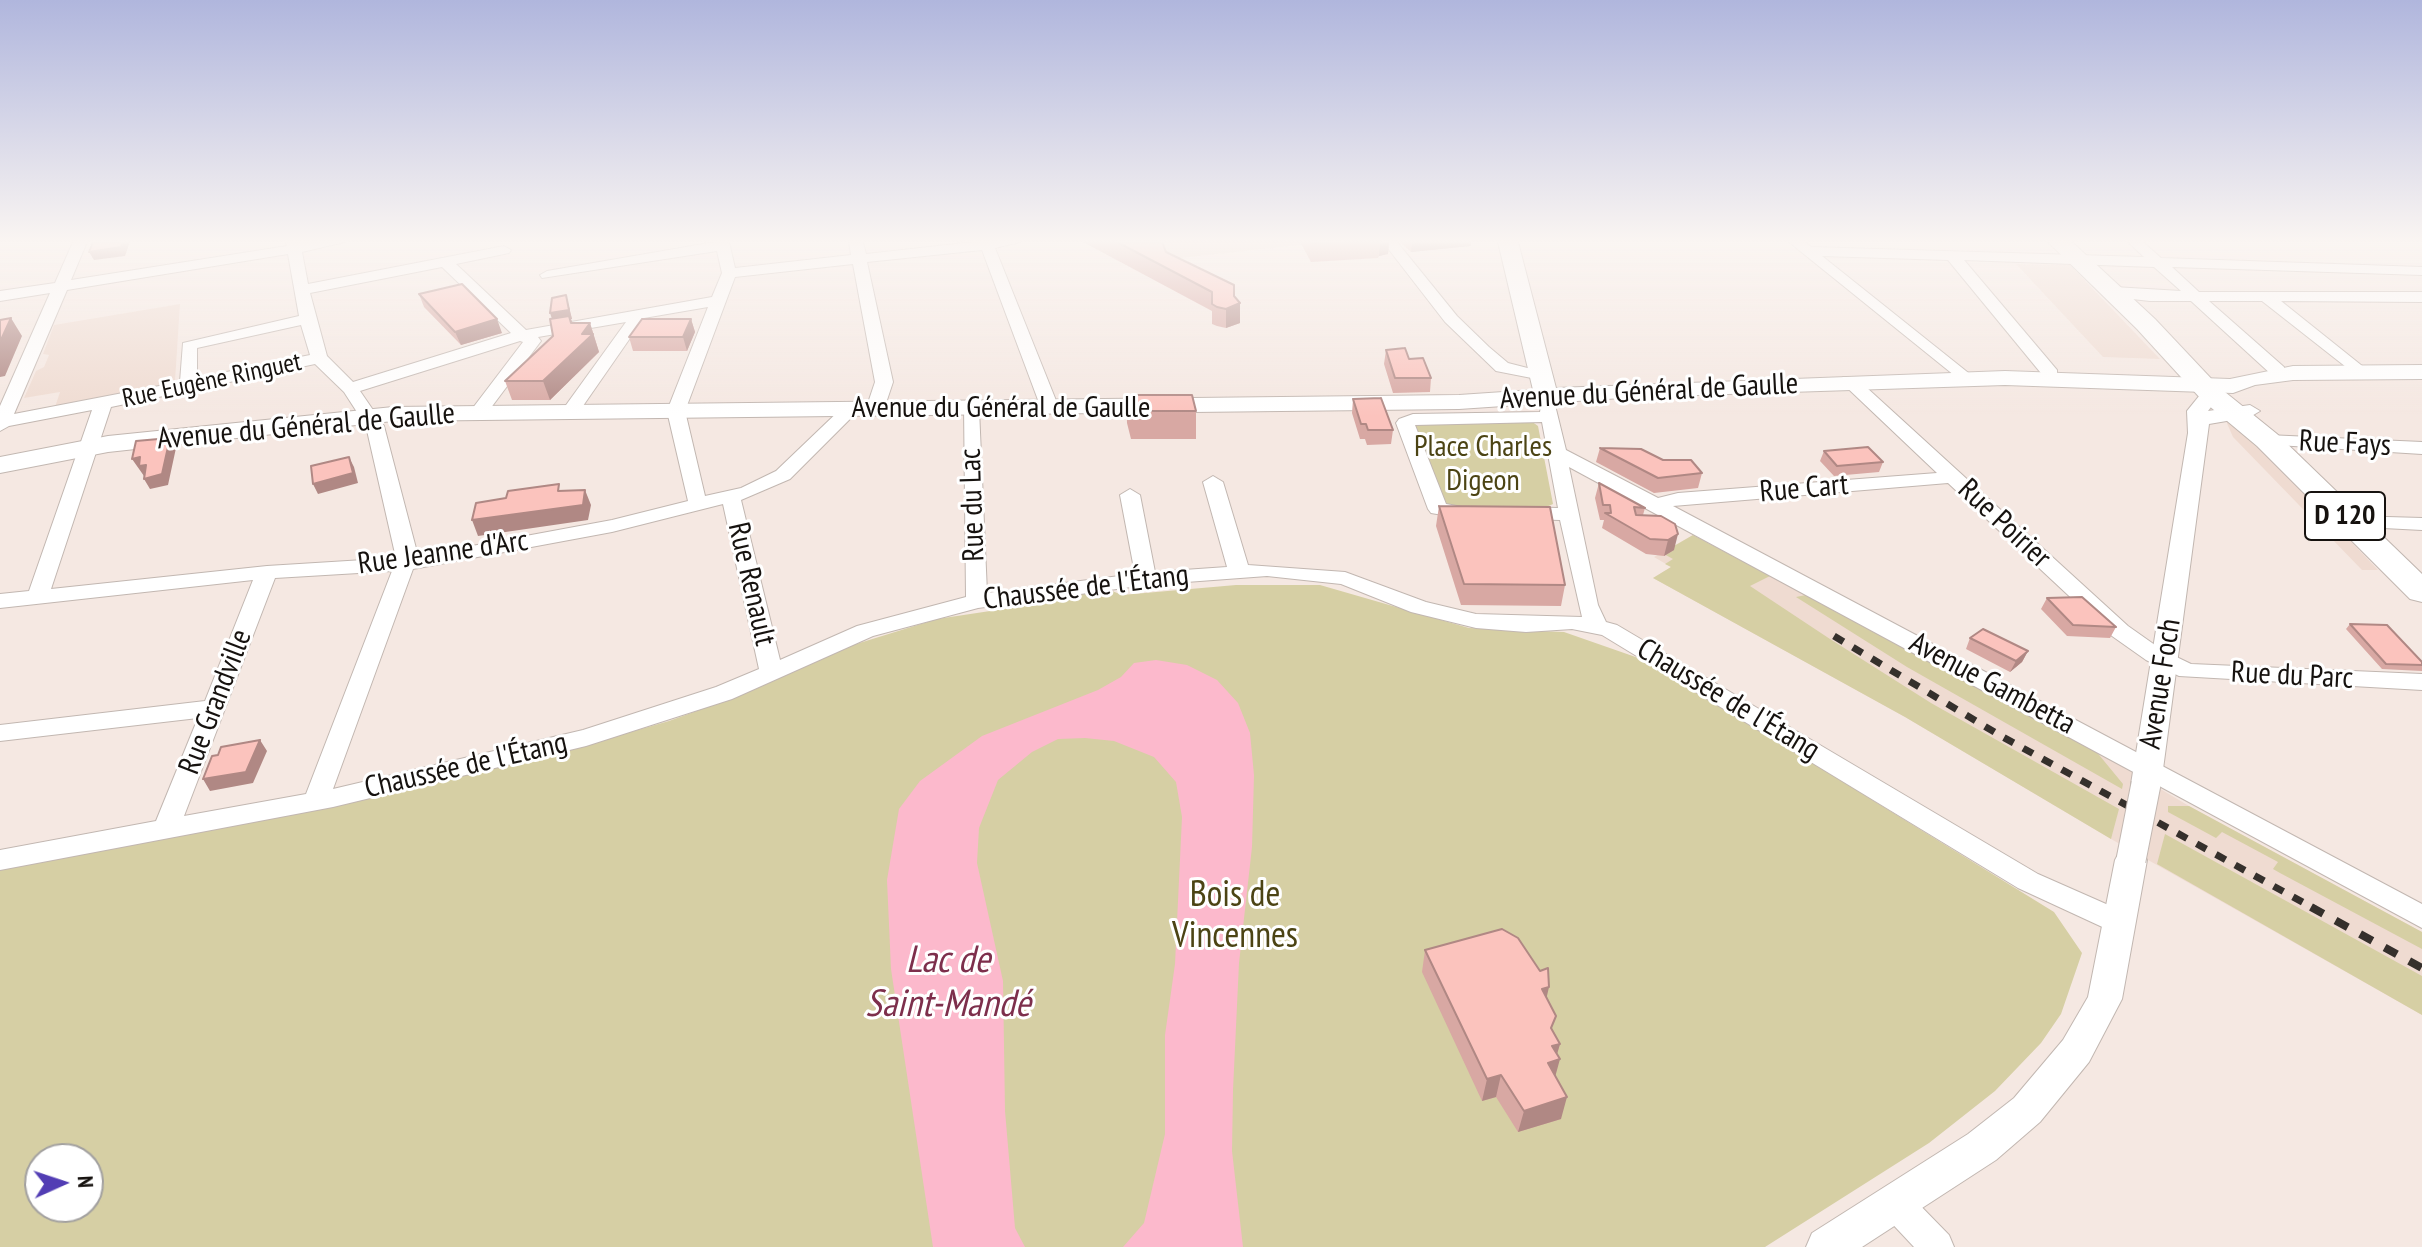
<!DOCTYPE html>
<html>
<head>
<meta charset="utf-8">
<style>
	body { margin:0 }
	#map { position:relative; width:2422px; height:1247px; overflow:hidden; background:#f5e8e2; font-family:"PT Sans Narrow",sans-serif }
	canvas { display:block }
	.north { position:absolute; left:24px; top:1143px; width:80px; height:80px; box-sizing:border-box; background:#fff; border:2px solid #a2a09f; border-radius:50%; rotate:87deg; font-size:22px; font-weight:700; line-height:32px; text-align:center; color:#16120f }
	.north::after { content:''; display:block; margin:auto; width:28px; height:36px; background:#523db4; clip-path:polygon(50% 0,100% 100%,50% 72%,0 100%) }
</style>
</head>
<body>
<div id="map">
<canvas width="2422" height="1247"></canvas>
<div class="north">N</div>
</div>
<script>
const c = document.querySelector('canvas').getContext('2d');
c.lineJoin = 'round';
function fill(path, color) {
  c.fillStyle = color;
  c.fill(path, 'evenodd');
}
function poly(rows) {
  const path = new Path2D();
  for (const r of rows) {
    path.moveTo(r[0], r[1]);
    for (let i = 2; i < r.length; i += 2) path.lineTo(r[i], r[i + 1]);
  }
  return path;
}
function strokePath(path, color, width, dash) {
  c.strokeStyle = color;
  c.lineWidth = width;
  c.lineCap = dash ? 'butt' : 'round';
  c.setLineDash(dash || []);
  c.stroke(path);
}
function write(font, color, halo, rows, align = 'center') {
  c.font = font + ' "PT Sans Narrow",sans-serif';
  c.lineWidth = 6;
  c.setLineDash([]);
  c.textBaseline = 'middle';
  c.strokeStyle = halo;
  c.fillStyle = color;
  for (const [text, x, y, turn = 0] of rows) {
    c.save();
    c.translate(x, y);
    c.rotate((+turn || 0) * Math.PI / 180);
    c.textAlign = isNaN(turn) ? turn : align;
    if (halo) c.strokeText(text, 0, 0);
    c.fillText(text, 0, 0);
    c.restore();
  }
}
const built = poly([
	[1119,242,1327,242,1163,260],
	[2016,264,2070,265,2160,359,2103,357],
	[180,304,175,381,165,387,55,407,60,392,24,398,36,371,44,367,49,355,43,354,54,325],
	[2226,421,2242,427,2378,570,2362,570,2233,437],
	[1693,535,2095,750,2189,806,2422,932,2422,1015,2111,839,1905,717,1653,578,1671,567,1654,557]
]);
const green = poly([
	[1531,421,1538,426,1553,504,1544,508,1447,507,1412,425],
	[1693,535,1770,576,1750,586,1830,639,1931,703,2119,809,2111,839,1905,717,1653,578,1671,567,1665,564,1673,559,1662,553],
	[1236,585,1320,585,1469,628,1564,632,1647,661,2054,912,2082,953,2061,1014,2041,1043,1995,1091,1929,1143,1765,1247,0,1247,0,868,325,806,550,755,669,721,727,700,853,645,937,619,1050,602,1049,595,1105,588,1122,595],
	[40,1159,88,1159,88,1207,40,1207],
	[1806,595,2095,750,2123,784,2122,789,1907,667,1796,597],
	[2168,806,2189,806,2422,932,2422,949,2280,873,2273,869,2278,862,2222,832,2216,838,2168,812],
	[2165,834,2422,976,2422,1015,2157,864]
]);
const water = poly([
	[1156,660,1187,665,1217,680,1238,703,1250,733,1254,775,1252,847,1239,963,1233,1090,1232,1151,1243,1247,1123,1247,1144,1223,1165,1134,1165,1035,1175,964,1182,817,1176,782,1154,757,1114,741,1085,738,1058,739,1032,752,998,780,979,828,977,863,1003,981,1005,1111,1015,1228,1025,1247,933,1247,891,969,887,880,899,809,920,781,982,736,1098,690,1121,677,1134,663]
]);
const minor = poly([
	[73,242,87,242,71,280,287,246,286,242,345,242,302,252,308,284,504,246,511,250,509,253,456,264,526,330,712,297,722,273,717,251,542,278,540,275,547,271,715,242,729,242,735,268,851,255,849,242,863,242,866,254,974,242,1020,242,995,248,1059,408,1050,413,1041,408,982,250,867,262,893,382,884,409,875,414,866,409,875,382,853,264,735,277,685,411,705,496,741,488,776,471,845,405,857,405,860,409,790,479,741,500,780,660,857,626,966,597,964,405,976,405,979,409,987,593,1135,574,1120,495,1130,489,1140,495,1155,572,1227,567,1203,482,1213,476,1223,482,1248,565,1345,572,1426,602,1476,614,1582,617,1560,520,1524,519,1514,513,1524,507,1558,508,1542,422,1415,425,1446,504,1473,509,1476,513,1466,519,1431,513,1428,509,1396,423,1399,419,1413,414,1540,412,1542,401,1554,401,1566,450,1658,498,1678,493,1937,473,1840,381,1843,377,1855,377,2128,626,2162,650,2191,664,2422,674,2422,690,2179,676,2146,660,2112,636,1948,483,1673,506,2422,904,2422,928,1569,467,1598,605,1606,622,1617,625,2038,874,2131,915,2135,923,2131,931,2121,934,2111,931,2018,888,1602,635,1572,629,1526,632,1476,628,1411,612,1341,584,1267,576,1146,585,978,608,873,636,732,699,586,746,333,807,0,870,0,850,156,821,198,718,0,741,0,725,205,701,253,580,0,608,0,594,29,591,92,410,9,426,0,431,0,406,50,293,0,301,0,291,55,283,73,242],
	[288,254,299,316,183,343,180,382,14,414,67,290,288,254],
	[442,267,511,333,353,382,327,356,310,293,442,267],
	[708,307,667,411,688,501,612,520,418,556,384,426,360,391,520,341,523,342,469,413,478,418,484,417,541,341,538,337,626,322,561,412,570,417,576,416,644,318,708,307],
	[301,325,310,355,197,378,197,348,301,325],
	[315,364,344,392,366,426,396,558,267,566,51,589,111,407,315,364],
	[723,504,759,669,716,687,583,730,333,789,413,569,612,532,723,504],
	[392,571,306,794,184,816,275,578,392,571],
	[1383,242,1397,242,1457,316,1489,347,1508,363,1547,373,1547,381,1496,371,1445,322,1383,242],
	[1789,242,1805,242,1811,247,2144,257,2128,242,2143,242,2161,258,2422,267,2422,275,2172,267,2199,292,2422,292,2422,302,2281,301,2366,369,2368,373,2360,378,2262,301,2209,301,2284,367,2284,375,2278,376,2272,375,2191,301,2150,301,2114,297,2106,292,2114,287,2181,291,2154,267,1964,260,2057,370,2057,378,2051,379,2045,378,1948,260,1822,256,1971,375,1974,379,1965,384,1789,242],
	[2267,435,2422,442,2422,454,2261,444,2258,440,2267,435],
	[2352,516,2422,518,2422,530,2345,526,2342,522,2352,516],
	[1896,1188,1908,1193,1949,1235,1954,1247,1914,1247,1884,1215,1879,1204,1884,1193,1896,1188]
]);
const tertiary = poly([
	[2211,388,2221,394,2208,411,2250,405,2260,411,2250,417,2209,424,2161,784,2157,792,2146,795,2135,792,2131,784,2188,433,2187,411,2204,390,2211,388],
	[2131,848,2142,851,2147,860,2122,999,2089,1062,2040,1122,1996,1160,1862,1247,1806,1247,1812,1233,1968,1134,2014,1098,2063,1040,2088,997,2115,860,2120,851,2131,848]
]);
const secondary = poly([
	[1498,242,1518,242,1556,388,2005,371,2230,379,2293,366,2422,365,2422,379,2293,380,2255,385,2233,393,2005,385,1636,397,1459,409,393,421,108,452,0,473,0,457,108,436,393,407,1459,395,1533,390,1498,242]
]);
const primary = poly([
	[2048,242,2072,242,2155,319,2220,388,2277,434,2422,574,2422,602,2410,599,2257,446,2202,400,2137,329,2048,242]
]);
const railFar1 = poly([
	[1834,636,2001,736,2315,909]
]);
const rail = poly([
	[2311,907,2422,968]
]);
const tertiaryBridge = poly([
	[2131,860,2146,784]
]);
const wall = poly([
	[1083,242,1168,242,1163,242,1166,252,1234,296,1240,323,1226,328,1217,326,1212,324,1212,311],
	[1300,242,1389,242,1388,254,1379,256,1378,258,1311,262],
	[1400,242,1471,242,1471,246,1411,252],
	[419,294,502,333,461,345,424,307],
	[566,295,572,319,571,319,572,323,590,323,599,352,550,400,512,400,505,381,553,336,552,319],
	[691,319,695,332,687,351,633,351,629,337],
	[1386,350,1431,378,1430,392,1393,393,1384,364],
	[1126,395,1196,411,1196,439,1131,439,1127,423],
	[1353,399,1393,430,1391,444,1367,445,1365,439,1360,439,1352,413],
	[1600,448,1663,460,1702,473,1698,488,1654,493,1596,462],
	[1824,451,1883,462,1879,472,1834,476,1820,461],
	[1599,483,1645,508,1643,515,1661,516,1674,550,1664,556,1646,554,1602,528,1604,520,1600,520,1595,498],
	[1439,506,1565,585,1561,606,1461,605,1436,526],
	[2047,598,2116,627,2110,638,2067,636,2041,609],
	[2350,624,2422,662,2422,671,2382,669,2346,629],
	[1970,638,2028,651,2022,662,2010,672,1966,649],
	[1425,950,1547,997,1552,1030,1560,1044,1557,1054,1555,1076,1561,1119,1518,1132,1496,1097,1482,1101,1422,972]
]);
const shadedWall = poly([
	[123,242,130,242,125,256,94,260,89,252],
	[1380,242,1389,242,1388,254,1379,256],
	[1412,242,1471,242,1471,246,1411,252],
	[566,295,572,319,571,319,575,334,553,322,550,313],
	[1240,303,1240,323,1226,328,1226,309],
	[11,318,22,336,5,376,0,377,0,342],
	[497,319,502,333,461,345,455,332],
	[691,319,695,332,687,351,683,337],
	[590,323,599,352,550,400,543,381],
	[170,438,176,448,168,485,150,489,144,479],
	[140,457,146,465,144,476,132,459],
	[349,457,354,467,358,483,318,494,313,484],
	[585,490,591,505,588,520,478,536,472,520],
	[1678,534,1674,550,1664,556,1668,540],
	[2028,651,2022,662,2010,672,2016,661],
	[260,740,267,751,253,783,210,791,203,779],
	[1549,987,1544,1009,1542,989],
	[1560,1044,1555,1061,1560,1059,1554,1081,1542,1085,1552,1046],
	[1501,1075,1496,1097,1482,1101,1487,1079],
	[1567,1097,1561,1119,1518,1132,1524,1111]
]);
const building = poly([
	[93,242,123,242,121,247,89,252,93,242],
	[1117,242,1162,242,1166,252,1234,285,1234,296,1240,303,1226,309,1217,307,1212,304,1212,292,1117,242],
	[1311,242,1344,242,1312,243,1311,242],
	[462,284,497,319,455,332,419,294,462,284],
	[566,295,569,310,550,313,552,298,566,295],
	[569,316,571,323,590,323,582,334,593,334,543,381,505,381,553,336,550,319,569,316],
	[11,318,0,342,0,320,11,318],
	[642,319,691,319,683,337,629,337,642,319],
	[1405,348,1409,359,1423,358,1431,378,1395,378,1386,350,1405,348],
	[1126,395,1192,395,1196,411,1129,411,1126,395],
	[1381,398,1393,430,1368,430,1366,424,1361,424,1353,399,1381,398],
	[170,438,162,474,144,479,146,465,139,466,140,457,132,459,136,441,170,438],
	[1868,447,1883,462,1837,466,1824,451,1868,447],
	[1600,448,1641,449,1663,460,1691,460,1702,473,1658,478,1600,448],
	[349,457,353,473,313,484,311,466,349,457],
	[1599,483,1645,508,1634,507,1636,515,1661,516,1675,524,1678,534,1668,540,1650,539,1605,513,1611,513,1610,505,1603,505,1599,483],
	[559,484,558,491,585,490,583,505,472,520,476,503,506,498,508,491,559,484],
	[1439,506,1550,507,1565,585,1464,584,1439,506],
	[2082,597,2116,627,2073,625,2047,598,2082,597],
	[2350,624,2387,625,2422,662,2422,665,2386,664,2350,624],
	[1983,629,2028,651,2016,661,1970,638,1983,629],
	[260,740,246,772,203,779,212,756,218,755,221,747,260,740],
	[1502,929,1518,938,1540,971,1548,968,1549,987,1542,989,1556,1016,1551,1028,1560,1044,1552,1046,1560,1059,1548,1063,1567,1097,1524,1111,1501,1075,1487,1079,1425,950,1502,929]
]);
const farStreetnames = [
	["Rue Eugène Ringuet",212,381,-12]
];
const shields = [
	[2345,516,80]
];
const shieldNames = [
	["D 120",2345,516]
];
const streetNames = [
	["Avenue du Général de Gaulle",1649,392,-3],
	["Avenue du Général de Gaulle",1001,408],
	["Avenue du Général de Gaulle",306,427,-5],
	["Rue Fays",2345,444,3],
	["Rue Cart",1804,489,-5],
	["Rue du Lac",973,505,-92],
	["Rue Poirier",2004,524,43],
	["Rue Jeanne d'Arc",443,553,-8],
	["Rue Renault",751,584,77],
	["Chaussée de l'Étang",1086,588,-7],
	["Rue du Parc",2292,676,3],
	["Avenue Gambetta",1992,684,28],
	["Avenue Foch",2161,684,-81],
	["Chaussée de l'Étang",1728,700,31],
	["Rue Grandville",216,702,-69],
	["Chaussée de l'Étang",466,766,-13]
];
const parkNames = [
	["Place Charles",1483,447],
	["Digeon",1483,481]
];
const nearParknames = [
	["Bois de",1235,896],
	["Vincennes",1235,937]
];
const nearWaternames = [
	["Lac de",948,961],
	["Saint-Mandé",948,1005]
];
fill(built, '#efdbd1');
fill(green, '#d6cfa4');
fill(water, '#fcb9cc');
strokePath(minor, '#c2b7b1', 2);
strokePath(tertiary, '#c2b7b1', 2);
strokePath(secondary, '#c2b7b1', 2);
strokePath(primary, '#c2b7b1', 2);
fill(minor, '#fff');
fill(tertiary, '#fff');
fill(secondary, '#fff');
fill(primary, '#fff');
strokePath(railFar1, '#35302c', 7, [11, 11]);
strokePath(rail, '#35302c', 8, [14, 14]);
strokePath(tertiaryBridge, '#c2b7b1', 31, []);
strokePath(tertiaryBridge, '#fff', 29);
fill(wall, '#d8a8a3');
fill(shadedWall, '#b08884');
fill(building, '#fbc3bd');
strokePath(building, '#b08884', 2);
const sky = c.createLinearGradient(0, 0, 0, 416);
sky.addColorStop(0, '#b0b6dd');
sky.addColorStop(0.58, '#faf5f2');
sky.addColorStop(1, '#faf5f200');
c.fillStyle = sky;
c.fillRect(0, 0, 2422, 416);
write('26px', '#16120f', '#fff', farStreetnames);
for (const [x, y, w] of shields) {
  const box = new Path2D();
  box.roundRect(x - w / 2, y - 24, w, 48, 6);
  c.fillStyle = '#fff';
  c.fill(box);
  strokePath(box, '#16120f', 2);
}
write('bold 28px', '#16120f', null, shieldNames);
write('30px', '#16120f', '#fff', streetNames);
write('30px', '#4c4414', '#fff', parkNames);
write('36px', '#4c4414', '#fff', nearParknames);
write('italic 38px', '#7d2f4c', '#fff', nearWaternames);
</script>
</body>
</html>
